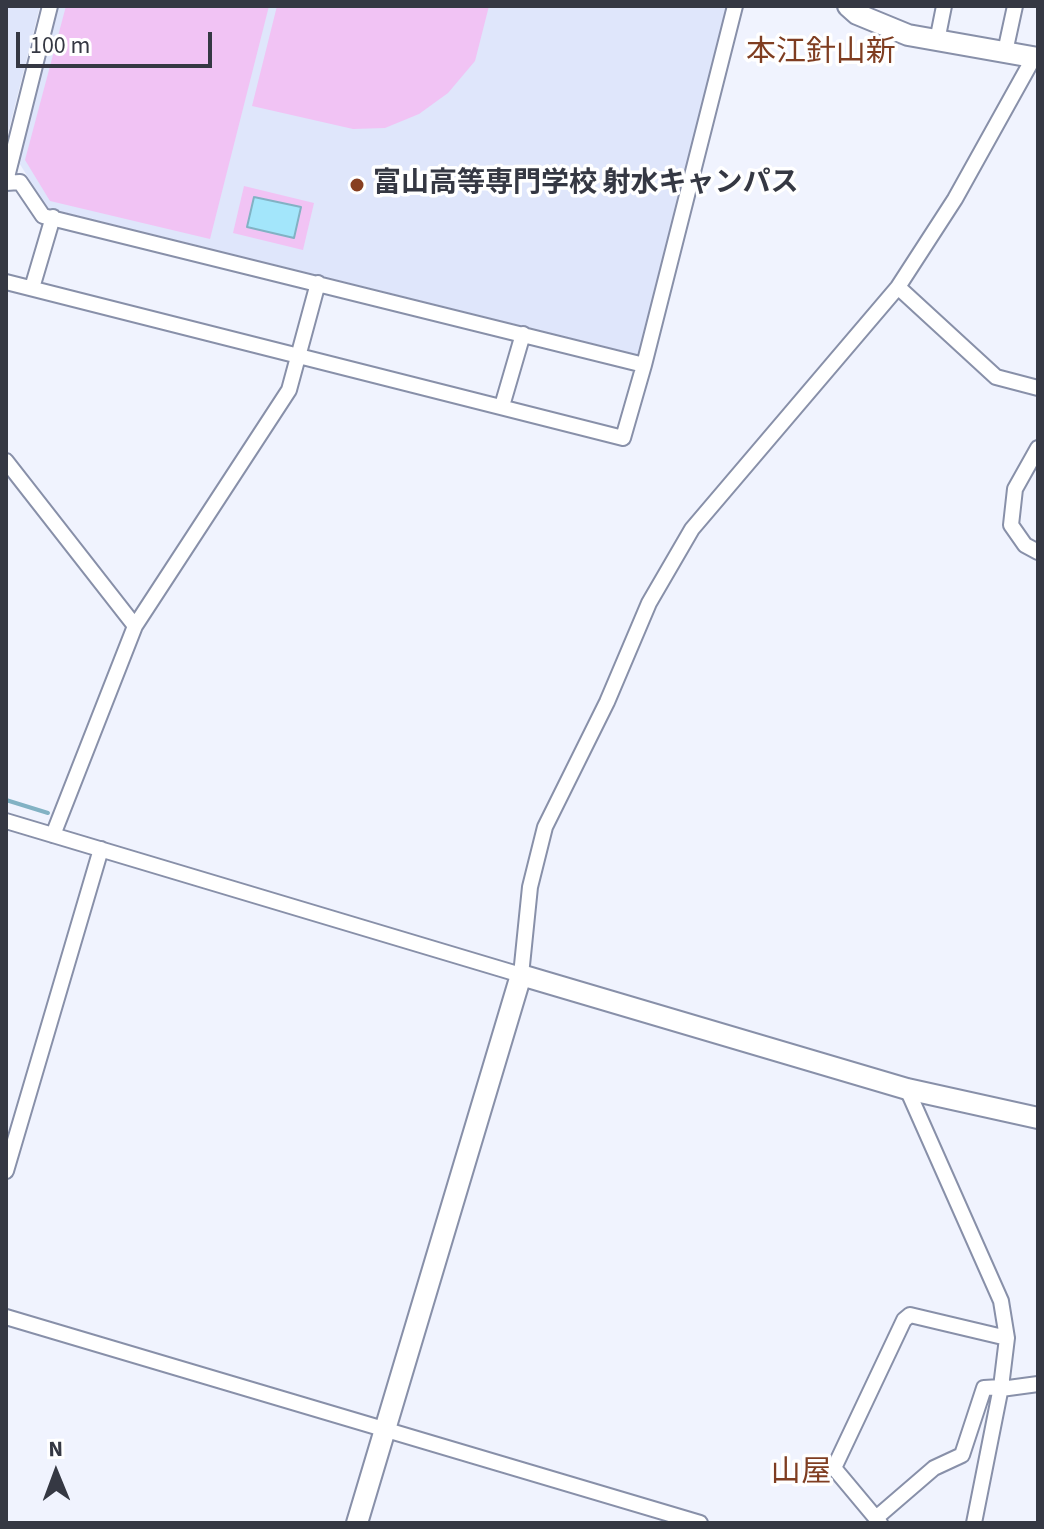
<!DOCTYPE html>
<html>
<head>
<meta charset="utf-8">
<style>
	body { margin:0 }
	#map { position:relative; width:1044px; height:1529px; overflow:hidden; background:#f0f3fe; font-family:"Source Sans 3",sans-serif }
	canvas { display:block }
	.frame { position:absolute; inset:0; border:8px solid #353843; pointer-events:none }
	.north { position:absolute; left:16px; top:1433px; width:80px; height:80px; -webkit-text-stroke:6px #fff; paint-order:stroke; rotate:359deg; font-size:22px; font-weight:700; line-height:32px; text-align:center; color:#353843 }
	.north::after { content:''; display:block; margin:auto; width:28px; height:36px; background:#353843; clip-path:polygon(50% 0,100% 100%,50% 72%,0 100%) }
	.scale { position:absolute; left:16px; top:32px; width:196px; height:36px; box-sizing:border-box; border:4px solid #353843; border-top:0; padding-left:10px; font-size:24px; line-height:28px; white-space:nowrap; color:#353843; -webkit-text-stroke:6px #fff; paint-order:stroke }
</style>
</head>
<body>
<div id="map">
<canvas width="1044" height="1529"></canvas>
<div class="frame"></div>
<div class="north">N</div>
<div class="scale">100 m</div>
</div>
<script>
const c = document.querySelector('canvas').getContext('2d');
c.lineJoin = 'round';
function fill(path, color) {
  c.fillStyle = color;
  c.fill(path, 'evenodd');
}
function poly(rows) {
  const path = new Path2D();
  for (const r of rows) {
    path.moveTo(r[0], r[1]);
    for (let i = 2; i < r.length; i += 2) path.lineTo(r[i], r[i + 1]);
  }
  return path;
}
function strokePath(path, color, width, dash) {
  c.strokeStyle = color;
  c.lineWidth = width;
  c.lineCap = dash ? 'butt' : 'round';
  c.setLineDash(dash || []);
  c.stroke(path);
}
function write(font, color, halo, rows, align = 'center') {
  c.font = font + ' "Source Sans 3","Noto Sans JP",sans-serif';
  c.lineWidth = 7;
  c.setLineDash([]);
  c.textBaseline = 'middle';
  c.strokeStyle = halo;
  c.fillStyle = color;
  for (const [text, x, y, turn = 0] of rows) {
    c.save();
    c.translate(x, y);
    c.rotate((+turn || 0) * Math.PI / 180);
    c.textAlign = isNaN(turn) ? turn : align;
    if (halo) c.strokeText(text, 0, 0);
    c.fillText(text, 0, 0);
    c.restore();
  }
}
const built = poly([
	[6,6,40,6,6,141],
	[58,6,728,6,639,355,47,208,18,161]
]);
const green = poly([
	[66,6,269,6,210,239,50,201,25,160],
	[277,6,489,6,475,61,448,93,419,114,385,128,353,129,252,106],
	[244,186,314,203,303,250,233,233]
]);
const water = poly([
	[254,197,301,207,294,238,247,227,254,197]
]);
const stream = poly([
	[6,800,48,813]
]);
const street = poly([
	[937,41,944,6],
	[1005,52,1015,6],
	[6,181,50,6],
	[6,183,20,182,43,216,644,365,623,438,6,282],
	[898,287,996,377,1038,388],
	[32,288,53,217],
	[644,365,735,6],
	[502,406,523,334],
	[1038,448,1015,489,1011,525,1025,545,1038,552],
	[6,461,135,626],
	[6,821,521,975,530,887,545,827,607,702,649,603,692,529,898,287,955,199,1034,57],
	[53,835,135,626,289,390,318,283],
	[907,1089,1001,1301,1007,1338,1001,1387,974,1523],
	[6,1171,101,849],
	[6,1317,700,1523],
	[1001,1389,1038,1384],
	[876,1518,934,1468,962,1455,984,1388,1001,1387],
	[880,1523,834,1468,904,1320,910,1315,1007,1338]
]);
const secondary = poly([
	[848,6,857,14,908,35,1038,58],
	[357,1523,521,975,907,1089,1038,1118]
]);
const markers = [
	[357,185,8,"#873f21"]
];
const poiNames = [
	["富山高等専門学校 射水キャンパス",373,185]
];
const neighbourhoodNames = [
	["本江針山新",821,54],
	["山屋",801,1474]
];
fill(built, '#dfe6fb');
fill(green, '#f1c3f4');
fill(water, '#a3e6fb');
strokePath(water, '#82b2c4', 2);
strokePath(stream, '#82b2c4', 4);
strokePath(street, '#8890a9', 18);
strokePath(secondary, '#8890a9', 24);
strokePath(street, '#fff', 14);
strokePath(secondary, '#fff', 20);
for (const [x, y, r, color] of markers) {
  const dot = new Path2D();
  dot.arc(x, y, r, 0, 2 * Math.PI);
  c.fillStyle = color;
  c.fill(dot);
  strokePath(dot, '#fff', 3);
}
write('bold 28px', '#353843', '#fff', poiNames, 'left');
write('30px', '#7f3d21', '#fff', neighbourhoodNames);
</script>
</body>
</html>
